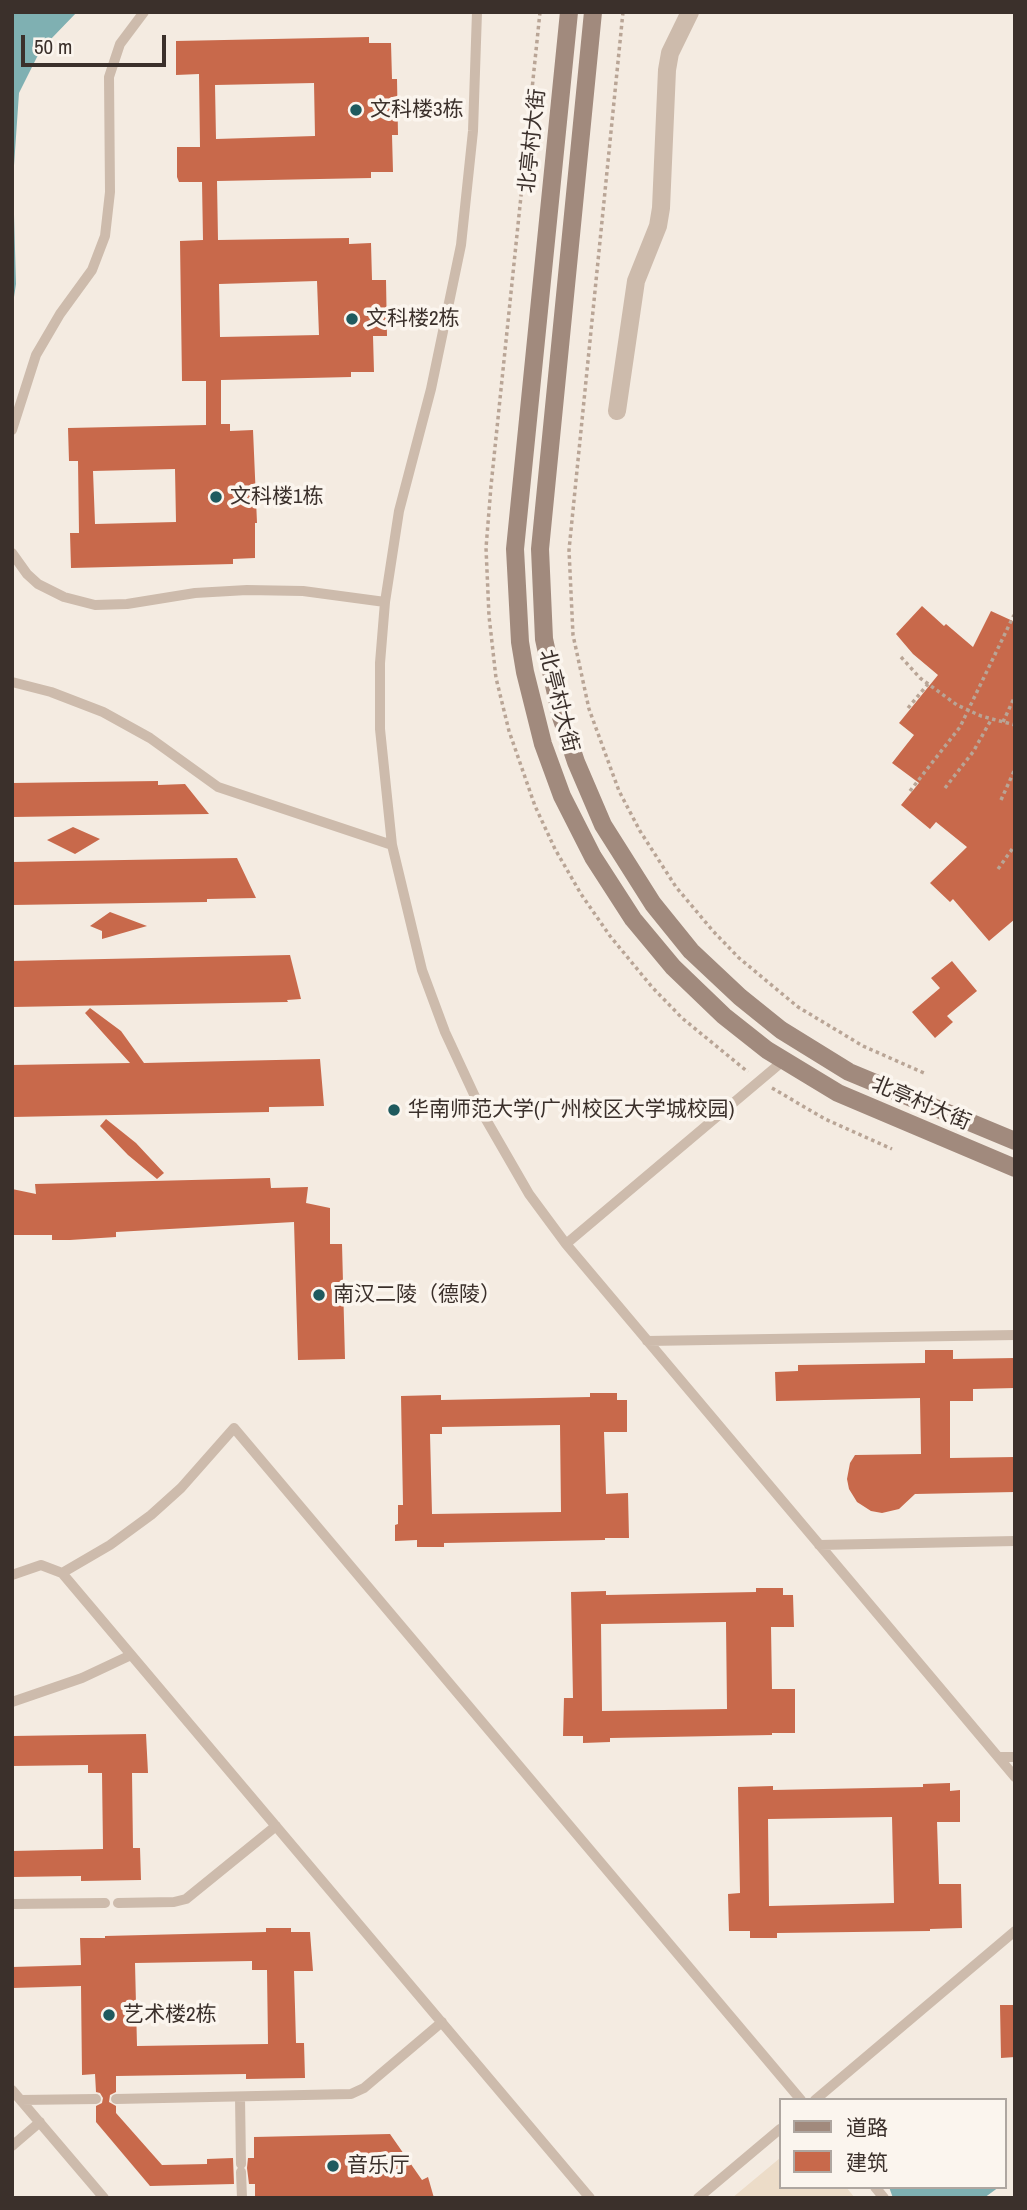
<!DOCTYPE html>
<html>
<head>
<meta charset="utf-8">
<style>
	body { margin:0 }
	#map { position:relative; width:1027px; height:2210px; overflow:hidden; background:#f4ebe1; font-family:"Archivo Narrow","Noto Sans SC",sans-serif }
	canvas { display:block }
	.frame { position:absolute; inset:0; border:14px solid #3b302b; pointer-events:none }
	.legend { position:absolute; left:779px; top:2098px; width:228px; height:91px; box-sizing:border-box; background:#fbf5ee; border:2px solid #aea6a0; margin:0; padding:9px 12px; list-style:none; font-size:21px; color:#3b302b }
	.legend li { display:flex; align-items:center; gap:14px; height:35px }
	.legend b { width:35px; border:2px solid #aea6a0 }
	.scale { position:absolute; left:21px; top:35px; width:145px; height:32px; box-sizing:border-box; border:4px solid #3b302b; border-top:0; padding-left:9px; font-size:21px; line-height:24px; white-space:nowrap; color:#3b302b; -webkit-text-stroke:5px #fbf5ee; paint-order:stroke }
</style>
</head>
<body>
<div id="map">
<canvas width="1027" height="2210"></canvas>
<div class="frame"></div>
<ul class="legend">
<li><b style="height:9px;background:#a18a7d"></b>道路</li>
<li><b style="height:19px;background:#c8694b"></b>建筑</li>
</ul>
<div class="scale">50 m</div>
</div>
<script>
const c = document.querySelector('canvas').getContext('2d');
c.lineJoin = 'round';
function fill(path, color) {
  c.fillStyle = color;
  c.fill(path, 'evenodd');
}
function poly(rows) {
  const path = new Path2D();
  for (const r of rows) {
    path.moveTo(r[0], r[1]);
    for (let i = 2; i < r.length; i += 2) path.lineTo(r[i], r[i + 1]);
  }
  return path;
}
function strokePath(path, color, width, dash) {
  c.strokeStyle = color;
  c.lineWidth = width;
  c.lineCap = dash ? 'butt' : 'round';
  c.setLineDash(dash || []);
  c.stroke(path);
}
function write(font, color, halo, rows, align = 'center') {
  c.font = font + ' "Archivo Narrow","Noto Sans SC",sans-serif';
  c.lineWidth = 7;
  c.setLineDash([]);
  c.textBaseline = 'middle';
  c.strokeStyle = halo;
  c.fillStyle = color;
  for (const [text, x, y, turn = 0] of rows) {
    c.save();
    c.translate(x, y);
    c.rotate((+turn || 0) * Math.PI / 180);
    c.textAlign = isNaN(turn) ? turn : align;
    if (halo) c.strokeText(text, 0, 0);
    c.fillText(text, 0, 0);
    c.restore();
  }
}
const plaza = poly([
	[780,2158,780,2187,846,2187,855,2198,732,2198]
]);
const water = poly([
	[12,12,77,12,50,40,37,57,19,93,13,180,16,284,12,310],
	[889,2187,999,2187,984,2198,893,2198]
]);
const building = poly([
	[369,37,369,43,391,43,392,79,397,79,398,135,392,135,393,172,371,172,371,178,217,181,218,240,349,238,349,244,371,243,372,280,386,280,387,336,373,336,374,372,351,372,351,377,221,380,221,424,230,424,230,431,253,430,257,523,255,523,255,558,233,559,233,564,71,568,70,533,79,533,78,461,69,461,68,428,206,425,206,381,182,381,180,241,203,240,202,182,179,182,177,177,177,147,200,147,199,74,176,75,176,41],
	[314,83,315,136,216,139,215,85],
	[317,281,319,335,220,337,219,284],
	[175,469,176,522,95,524,93,471],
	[922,606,944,626,946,624,973,647,991,611,1015,622,1015,919,989,941,953,899,950,902,930,883,967,847,936,822,930,829,901,805,919,783,892,763,914,735,899,723,938,675,913,654,896,634],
	[158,781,158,785,185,784,209,814,12,817,12,783],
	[73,827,100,839,75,854,47,840],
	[237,858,256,898,207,899,207,902,12,905,12,862],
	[110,912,147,926,102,939,102,931,90,926],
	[290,955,301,999,287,1000,288,1002,12,1007,12,961],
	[952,961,977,991,947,1016,953,1022,935,1038,912,1012,940,988,931,978],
	[90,1008,121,1031,144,1063,320,1059,324,1106,269,1107,269,1112,12,1117,12,1065,130,1063,85,1013],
	[106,1119,136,1143,164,1173,157,1179,128,1155,100,1126],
	[270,1178,271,1188,308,1187,306,1203,330,1208,330,1244,342,1244,345,1359,298,1360,294,1222,116,1232,116,1237,70,1240,52,1240,52,1235,12,1235,12,1189,36,1194,35,1184],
	[925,1350,953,1350,953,1359,1015,1358,1015,1388,973,1389,973,1401,950,1401,950,1458,1015,1457,1015,1492,915,1494,899,1509,882,1513,871,1511,857,1502,849,1489,847,1479,850,1463,855,1455,921,1454,920,1398,776,1401,775,1372,798,1371,798,1365,925,1363],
	[590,1393,617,1393,617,1400,627,1400,627,1432,604,1432,606,1494,628,1493,629,1538,605,1538,605,1540,444,1543,444,1547,417,1547,417,1540,395,1541,395,1525,398,1524,398,1505,403,1505,401,1396,441,1395,441,1400,590,1397],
	[560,1425,561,1512,432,1514,430,1434,442,1434,442,1427],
	[756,1588,783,1588,783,1595,793,1595,794,1627,771,1627,772,1689,795,1689,795,1733,772,1733,772,1735,610,1738,610,1742,583,1743,583,1736,563,1736,564,1698,573,1698,571,1592,606,1591,606,1595,756,1592],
	[726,1622,727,1709,602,1711,601,1624],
	[146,1734,148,1773,132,1773,133,1848,140,1848,141,1880,81,1881,81,1876,12,1877,12,1851,103,1849,102,1773,88,1773,88,1765,12,1766,12,1736],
	[950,1783,950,1791,960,1790,960,1822,937,1822,939,1884,961,1884,962,1928,930,1929,930,1931,777,1933,777,1938,750,1938,750,1931,729,1931,728,1894,740,1893,738,1787,773,1786,773,1790,923,1787,923,1784],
	[892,1817,894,1903,769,1906,768,1819],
	[266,1928,291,1928,291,1932,310,1932,313,1971,294,1971,296,2043,304,2043,305,2078,246,2079,246,2074,116,2076,116,2092,110,2095,109,2102,116,2106,116,2113,162,2165,207,2164,207,2159,233,2158,234,2184,150,2186,96,2122,96,2106,102,2103,103,2098,100,2093,96,2092,95,2074,82,2075,81,1986,12,1988,12,1967,81,1965,80,1938,105,1938,105,1936,266,1932],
	[252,1961,252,1970,267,1970,268,2044,137,2046,135,1963],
	[1000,2005,1015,2005,1015,2057,1001,2058],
	[390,2134,422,2180,428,2177,434,2198,255,2198,255,2184,249,2184,247,2168,248,2158,254,2158,254,2137]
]);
const path = poly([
	[540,12,491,486,486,548,489,616,496,678,509,731,535,806,555,849,581,894,610,936,652,987,682,1018,748,1072],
	[623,12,569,550,573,635,589,709,619,791,640,831,676,887,713,931,739,958,798,1007,863,1046,924,1073],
	[901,657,920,678,957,705,981,716,1015,725],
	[908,708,928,684],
	[1003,722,1015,696],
	[945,788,973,752,991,720],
	[910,791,960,727,1014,615],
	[1001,800,1015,769],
	[998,869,1015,845],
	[772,1088,825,1119,892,1149]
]);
const service = poly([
	[477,12,473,131,461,245,431,389,399,511,385,602,380,663,380,729,392,845,422,970,445,1032,484,1116,529,1194,546,1217,566,1244,1015,1777],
	[12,430,36,355,60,314,92,270,105,236,110,192,109,77,120,44,144,12],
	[12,553,27,574,38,584,64,597,95,605,127,604,195,593,247,590,303,591,385,602],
	[12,682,51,692,103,712,150,738,218,787,392,845],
	[566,1244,783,1061],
	[647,1341,1015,1335],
	[819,1545,1015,1541],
	[12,1575,41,1565,62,1573],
	[12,1702,82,1678,131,1655],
	[998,1757,1015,1757],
	[118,1903,174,1902,186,1899,276,1826],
	[12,1904,105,1903],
	[12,2090,104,2198],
	[240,2097,241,2164],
	[116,2099,351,2094,364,2088,442,2022],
	[21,2100,96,2099],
	[815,2100,1015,1931],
	[12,2146,40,2122],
	[241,2172,242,2198],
	[875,2187,884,2198],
	[590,2198,62,1573,110,1545,151,1515,181,1488,234,1428,801,2100],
	[698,2198,780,2129]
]);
const minor = poly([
	[617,411,636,281,658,226,661,208,667,70,670,53,690,12]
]);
const secondary = poly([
	[569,12,515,549,520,642,525,672,543,744,562,796,593,857,633,919,673,967,724,1016,767,1050,838,1093,1015,1168],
	[593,12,540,549,544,639,561,717,576,762,603,825,653,904,691,951,740,997,781,1030,849,1072,1015,1141]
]);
const markers = [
	[356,110,7,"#1f5a5e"],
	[352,319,7,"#1f5a5e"],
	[216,497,7,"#1f5a5e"],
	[394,1110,7,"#1f5a5e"],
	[319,1295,7,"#1f5a5e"],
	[109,2015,7,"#1f5a5e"],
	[333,2166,7,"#1f5a5e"]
];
const poiNames = [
	["文科楼3栋",370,110],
	["文科楼2栋",366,319],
	["文科楼1栋",230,497],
	["华南师范大学(广州校区大学城校园)",408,1110],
	["南汉二陵（德陵）",333,1295],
	["艺术楼2栋",123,2015],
	["音乐厅",347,2166]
];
const streetNames = [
	["北亭村大街",533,141,-84],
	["北亭村大街",558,701,76],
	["北亭村大街",921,1104,23]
];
fill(plaza, '#ecdcc8');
fill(water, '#7fb0b2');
fill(building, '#c8694b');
strokePath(path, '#b9a596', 3.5, [3.5, 3.5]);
strokePath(service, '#cdbbac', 10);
strokePath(minor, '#cdbbac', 18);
strokePath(secondary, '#a18a7d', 18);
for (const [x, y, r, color] of markers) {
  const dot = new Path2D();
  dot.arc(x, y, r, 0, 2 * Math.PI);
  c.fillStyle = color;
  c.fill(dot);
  strokePath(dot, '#fbf5ee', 2.5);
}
write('21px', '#3b302b', '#fbf5ee', poiNames, 'left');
write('21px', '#3b302b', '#fbf5ee', streetNames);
</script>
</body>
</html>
